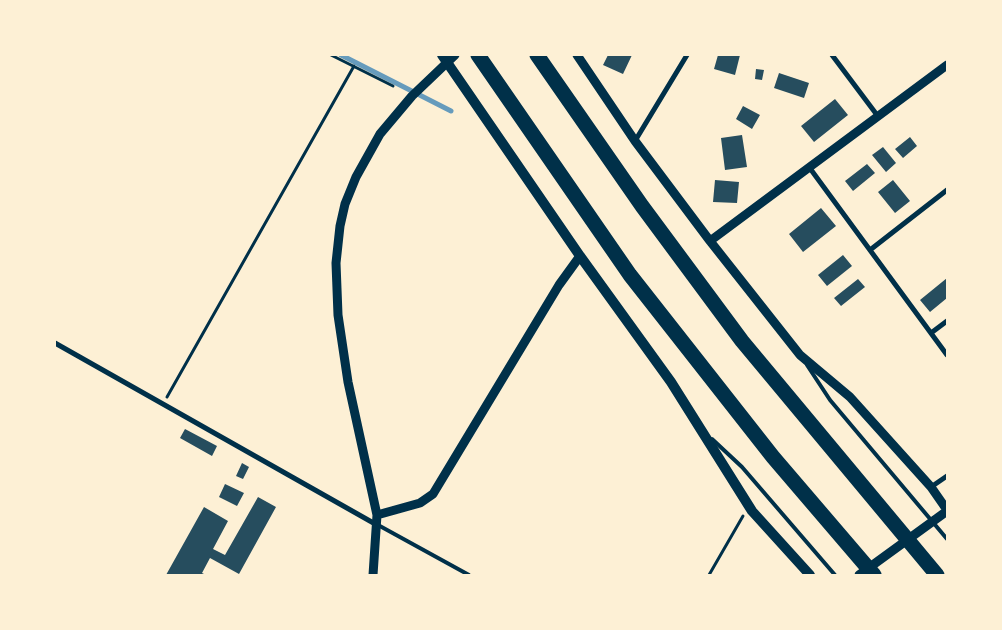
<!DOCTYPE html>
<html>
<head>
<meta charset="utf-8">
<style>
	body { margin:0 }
	#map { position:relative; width:1002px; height:630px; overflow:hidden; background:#fdf0d5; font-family:"Open Sans",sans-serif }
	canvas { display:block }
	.frame { position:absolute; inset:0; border:56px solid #fdf0d5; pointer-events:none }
</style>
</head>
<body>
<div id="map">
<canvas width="1002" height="630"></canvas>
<div class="frame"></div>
</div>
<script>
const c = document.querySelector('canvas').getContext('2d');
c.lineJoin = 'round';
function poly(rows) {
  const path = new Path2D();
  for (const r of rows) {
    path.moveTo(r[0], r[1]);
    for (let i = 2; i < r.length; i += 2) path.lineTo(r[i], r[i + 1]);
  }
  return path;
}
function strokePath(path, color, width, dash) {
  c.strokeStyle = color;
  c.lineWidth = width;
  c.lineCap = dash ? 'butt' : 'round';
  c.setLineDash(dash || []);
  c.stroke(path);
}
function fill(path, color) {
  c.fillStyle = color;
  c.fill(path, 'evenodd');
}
const stream = poly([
	[341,55,451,111]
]);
const building = poly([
	[608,55,632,55,623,74,603,65],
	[718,55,740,55,735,75,714,69],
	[756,69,764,70,762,80,755,79],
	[779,73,809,83,804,98,774,88],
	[835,99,848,115,814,142,801,126],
	[743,106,760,115,752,129,736,119],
	[742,135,747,167,725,170,721,138],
	[910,137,917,146,903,158,895,149],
	[883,147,896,163,886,172,872,155],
	[867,164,875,173,853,191,845,181],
	[715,180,739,182,737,203,713,202],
	[893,180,910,201,895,213,878,192],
	[821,208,836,226,803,252,789,234],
	[843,255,852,266,827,286,818,275],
	[947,278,947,298,930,312,920,300],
	[858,279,865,287,841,306,834,298],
	[185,429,217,446,212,456,180,438],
	[242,463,249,467,243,479,236,476],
	[225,484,244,493,237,506,219,497],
	[258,497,276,507,239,574,210,558,202,573,206,575,166,575,204,507,228,521,213,549,225,555]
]);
const path = poly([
	[331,55,393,86],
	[167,397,354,66],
	[709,575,743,516]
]);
const service = poly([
	[807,365,830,400,947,539],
	[712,439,742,467,835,575],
	[378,525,469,575]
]);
const minor = poly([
	[832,55,877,115],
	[635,141,687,55],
	[809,167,947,355],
	[870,250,947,190],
	[931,333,947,321],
	[55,343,377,525],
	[931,487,947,476]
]);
const tertiary = poly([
	[577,55,635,141,710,241,800,355,850,397,931,487,947,510],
	[710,241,947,65],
	[377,515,420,503,433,494,559,285,580,256],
	[373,575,377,515,348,382,338,315,336,263,340,226,345,204,356,177,380,134,412,96,455,55],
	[859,575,947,511]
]);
const secondary = poly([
	[442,55,580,256,671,382,752,511,810,575]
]);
const motorway = poly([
	[478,55,630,275,773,457,874,575],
	[537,55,642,206,742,341,937,575]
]);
strokePath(stream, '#669bbc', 5);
fill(building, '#264d5e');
strokePath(path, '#003049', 3);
strokePath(service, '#003049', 4);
strokePath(minor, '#003049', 5);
strokePath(tertiary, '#003049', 9);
strokePath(secondary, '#003049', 10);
strokePath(motorway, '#003049', 15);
</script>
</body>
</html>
